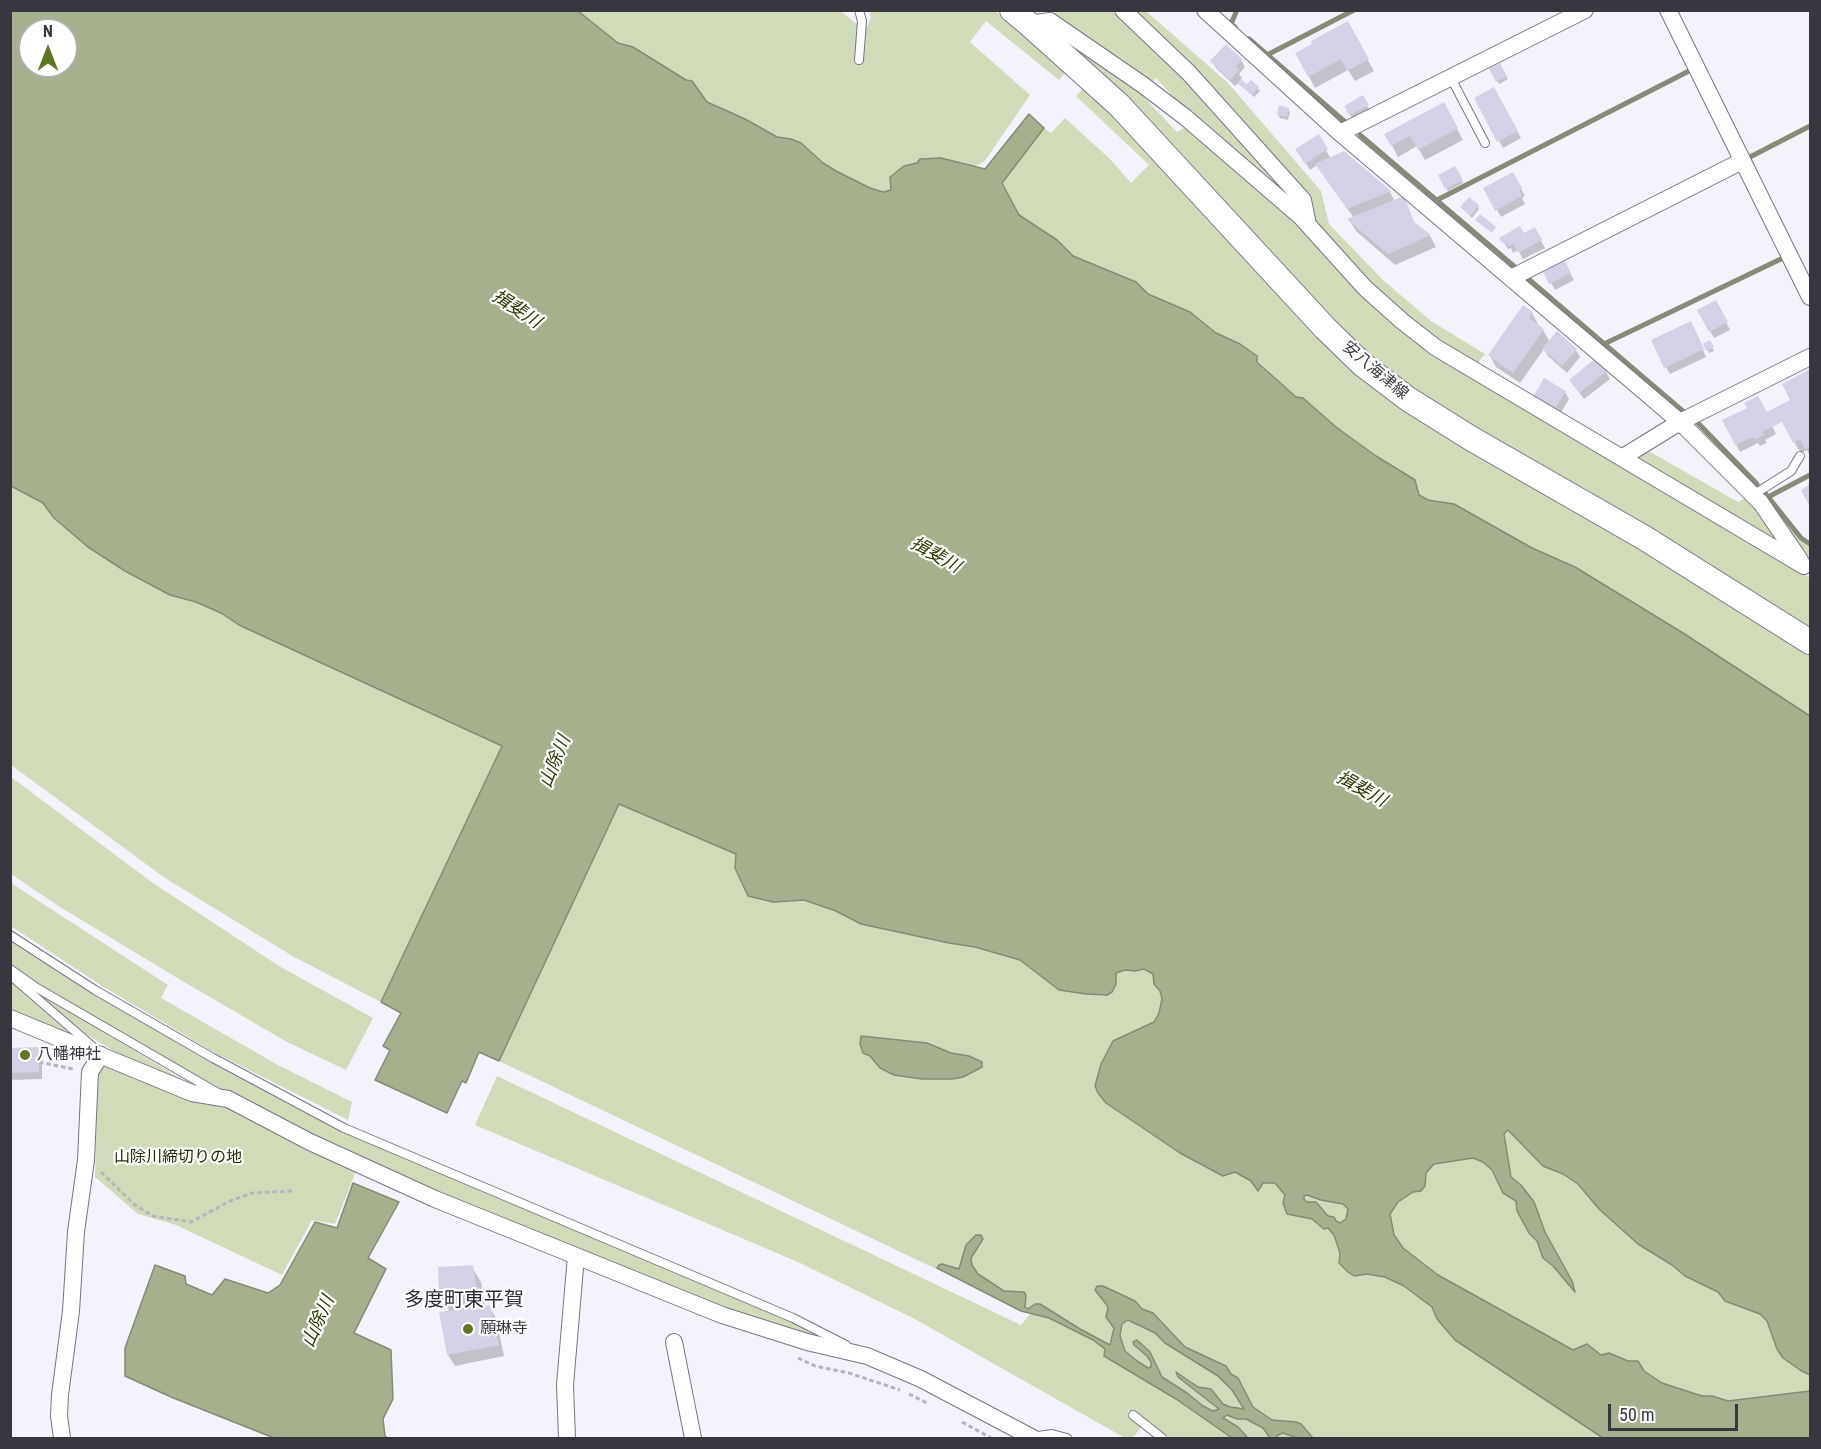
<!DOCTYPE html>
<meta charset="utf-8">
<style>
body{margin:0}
#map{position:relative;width:1821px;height:1449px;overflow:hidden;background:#f4f3fc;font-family:"Roboto Condensed",sans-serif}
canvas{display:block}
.frame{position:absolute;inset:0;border:12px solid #38363f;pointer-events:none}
.north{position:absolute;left:18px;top:18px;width:60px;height:60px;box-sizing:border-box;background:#fff;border:2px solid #afafb2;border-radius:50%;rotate:0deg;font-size:16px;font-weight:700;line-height:24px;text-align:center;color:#38363f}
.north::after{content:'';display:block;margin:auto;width:21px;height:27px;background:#617526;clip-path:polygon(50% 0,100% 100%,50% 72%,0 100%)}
.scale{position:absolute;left:1608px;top:1404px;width:130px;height:27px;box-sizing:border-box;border:3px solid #38363f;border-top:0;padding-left:8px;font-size:18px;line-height:21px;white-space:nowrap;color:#38363f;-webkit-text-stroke:4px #fff;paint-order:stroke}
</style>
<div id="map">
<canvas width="1821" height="1449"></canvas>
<div class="frame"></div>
<div class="north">N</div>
<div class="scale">50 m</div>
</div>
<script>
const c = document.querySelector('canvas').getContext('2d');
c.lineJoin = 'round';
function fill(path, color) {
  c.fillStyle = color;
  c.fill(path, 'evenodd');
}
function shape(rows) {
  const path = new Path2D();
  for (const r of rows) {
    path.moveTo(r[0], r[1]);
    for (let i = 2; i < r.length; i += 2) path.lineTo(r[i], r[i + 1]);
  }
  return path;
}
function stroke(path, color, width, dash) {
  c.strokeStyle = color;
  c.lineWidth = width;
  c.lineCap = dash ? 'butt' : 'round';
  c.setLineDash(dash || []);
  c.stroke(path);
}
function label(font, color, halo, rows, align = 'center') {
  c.font = font + ' "Roboto Condensed","Noto Sans JP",sans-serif';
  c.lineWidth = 4.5;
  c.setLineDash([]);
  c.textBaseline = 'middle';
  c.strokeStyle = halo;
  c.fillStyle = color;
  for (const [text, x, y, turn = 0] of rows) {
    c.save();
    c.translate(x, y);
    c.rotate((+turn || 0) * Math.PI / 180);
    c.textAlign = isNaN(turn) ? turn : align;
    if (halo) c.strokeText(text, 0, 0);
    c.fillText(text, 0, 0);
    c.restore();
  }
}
fill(shape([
 [578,11,841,11,855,23,867,27,871,18,869,11,995,11,1068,69,1059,80,986,21,970,42,1030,95,984,162,972,167,941,158,904,166,890,176,891,190,883,192,870,188,836,171,823,163,801,143,791,139,777,137,745,119,707,102,692,81,686,80,633,47,618,43],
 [1043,11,1112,11,1181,74,1299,207,1199,125,1156,78,1149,85,1051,13],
 [1128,11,1146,11,1228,83,1321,191,1329,224,1383,280,1431,321,1485,354,1476,365,1410,319,1372,286],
 [1074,46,1137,90,1177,132,1184,128,1293,216,1360,289,1810,578,1810,630,1414,390,1361,347,1228,208,1071,49],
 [1086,85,1292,308,1810,653,1810,716,1683,633,1575,567,1532,548,1441,501,1428,500,1419,495,1415,480,1376,456,1336,427,1303,398,1296,397,1240,344,1216,333,1168,304,1148,294,1136,282,1073,256,1057,240,1018,215,1002,183,1044,128,1051,133,1065,118,1111,160,1131,183,1149,165,1076,96],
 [1647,450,1738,502,1747,497,1789,548,1637,460,1638,455],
 [10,486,43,503,54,518,170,595,196,602,221,613,239,625,502,746,381,1002,294,957,165,878,11,765],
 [1771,505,1799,539,1810,547,1810,561],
 [11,777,153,883,279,966,373,1018,346,1070,287,1042,184,982,60,907,11,874],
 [618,804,736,854,740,881,748,896,773,902,804,900,836,911,861,924,949,943,975,947,1118,950,1491,1113,1722,1277,1810,1363,1810,1438,1167,1438,1128,1410,1128,1415,1142,1427,1132,1438,1125,1438,913,1318,798,1262,475,1125,497,1076,1021,1325,1030,1314,1021,1311,991,1295,499,1061],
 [891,1040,927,1043,951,1053,969,1056,971,1072,962,1077,922,1079,894,1075,880,1068,870,1056],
 [11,883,168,985,161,998,278,1065,352,1102,348,1120,217,1054,102,986,11,926],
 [10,941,91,993,210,1062,340,1131,821,1335,820,1340,732,1315,439,1194,331,1146,193,1074,44,987,11,964],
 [10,981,25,995,73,1036,11,1013],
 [33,991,39,993,203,1092,133,1063,76,1028],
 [103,1062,180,1085,356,1171,335,1224,312,1220,282,1275,176,1225,138,1214,95,1177,98,1067]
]), '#d0dbba');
const water = shape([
 [10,11,578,11,618,43,633,47,686,80,692,81,707,102,745,119,777,137,791,139,801,143,823,163,836,171,870,188,883,192,891,190,890,177,904,166,917,163,920,159,941,158,985,169,1029,114,1044,128,1002,183,1019,215,1057,240,1073,256,1136,282,1148,294,1190,312,1216,333,1240,344,1257,356,1257,362,1296,397,1303,398,1336,427,1376,456,1415,480,1419,495,1428,500,1454,504,1532,548,1575,567,1683,633,1810,716,1810,1375,1800,1370,1783,1358,1777,1349,1767,1321,1760,1314,1725,1301,1718,1292,1685,1276,1672,1265,1638,1244,1599,1209,1578,1184,1563,1174,1543,1166,1508,1130,1504,1134,1511,1177,1521,1185,1534,1202,1545,1232,1572,1281,1575,1292,1553,1266,1543,1258,1537,1241,1529,1233,1517,1211,1516,1201,1503,1193,1492,1170,1483,1162,1473,1158,1434,1164,1426,1173,1425,1186,1421,1191,1413,1192,1398,1202,1390,1214,1394,1235,1403,1248,1438,1275,1573,1350,1587,1344,1601,1355,1609,1353,1628,1361,1638,1361,1644,1371,1662,1383,1702,1396,1712,1396,1728,1401,1810,1391,1810,1438,1603,1438,1455,1340,1437,1319,1432,1307,1404,1286,1385,1277,1367,1274,1354,1276,1348,1272,1339,1263,1340,1253,1334,1235,1328,1228,1324,1229,1312,1219,1287,1214,1283,1203,1285,1195,1275,1183,1263,1183,1258,1191,1251,1181,1235,1172,1223,1176,1180,1153,1106,1103,1098,1093,1095,1086,1101,1064,1113,1041,1154,1022,1159,1013,1162,999,1160,991,1154,984,1153,974,1144,969,1135,971,1125,970,1116,973,1116,984,1112,992,1107,995,1086,994,1059,990,1020,960,975,947,949,943,861,924,836,911,804,900,773,902,748,896,735,868,736,854,619,804,499,1061,479,1052,466,1083,462,1081,447,1113,375,1080,390,1050,383,1046,401,1013,381,1002,502,746,239,625,221,613,196,602,170,595,125,571,88,547,54,518,43,503,11,486,10,11],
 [30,30,66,30,66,66,30,66,30,30],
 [1307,1195,1321,1200,1343,1204,1348,1209,1346,1219,1340,1223,1336,1221,1334,1217,1328,1216,1316,1202,1307,1202,1304,1199,1304,1196,1307,1195],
 [861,1036,927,1043,951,1053,969,1056,982,1062,982,1067,963,1077,952,1079,922,1079,894,1075,880,1068,870,1056,863,1053,860,1044,861,1036],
 [353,1183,399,1202,368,1258,386,1269,354,1333,391,1350,393,1399,383,1419,385,1436,388,1438,274,1438,171,1397,125,1376,125,1348,155,1265,185,1276,186,1284,212,1295,225,1279,268,1293,280,1285,315,1222,337,1228,353,1183],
 [976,1235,981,1235,983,1239,971,1258,972,1265,978,1274,1004,1291,1024,1292,1026,1295,1025,1307,1028,1309,1035,1304,1040,1304,1080,1329,1110,1345,1114,1328,1106,1317,1108,1308,1106,1304,1095,1290,1097,1286,1103,1286,1135,1301,1142,1309,1153,1313,1185,1347,1226,1366,1231,1374,1238,1378,1253,1407,1272,1420,1296,1422,1301,1424,1313,1438,1297,1438,1283,1433,1278,1435,1276,1438,1270,1438,1263,1428,1246,1419,1237,1419,1227,1415,1223,1418,1238,1427,1248,1438,1232,1438,1176,1399,1104,1356,1105,1349,1093,1340,1049,1318,1021,1311,937,1268,939,1265,942,1264,959,1269,966,1245,976,1235],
 [1128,1320,1155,1333,1165,1343,1218,1376,1232,1390,1244,1409,1230,1407,1223,1404,1211,1389,1198,1387,1176,1372,1178,1377,1219,1409,1213,1411,1203,1406,1187,1393,1162,1377,1150,1352,1137,1340,1133,1342,1134,1345,1147,1356,1151,1362,1151,1367,1148,1368,1137,1361,1125,1351,1120,1336,1122,1324,1128,1320]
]);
fill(water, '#a5b08e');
stroke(water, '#848b76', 1.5);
fill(shape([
 [1347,23,1374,71,1355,81,1348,70,1315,88,1297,54],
 [1226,46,1241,60,1245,67,1239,74,1242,78,1240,81,1247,86,1251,82,1260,91,1254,97,1238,83,1235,86,1216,68,1212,61],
 [1500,65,1508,79,1499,84,1491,70],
 [1494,89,1521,138,1503,148,1476,99],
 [1363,98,1369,109,1352,118,1346,106],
 [1443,104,1463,140,1425,160,1417,146,1398,157,1386,134],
 [1288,109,1290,112,1288,120,1280,118,1278,115],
 [1318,136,1331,159,1344,153,1390,192,1395,202,1404,198,1416,226,1430,236,1436,247,1395,265,1356,231,1349,220,1354,218,1317,165,1310,170,1297,149],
 [1455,168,1463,183,1448,191,1440,176],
 [1513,174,1525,196,1522,198,1525,204,1501,217,1485,189],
 [1478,206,1479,209,1472,218,1462,208],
 [1535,229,1545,248,1523,259,1518,250,1513,253,1511,248,1508,249,1501,238,1524,235],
 [1563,261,1574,280,1555,290,1544,271],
 [1720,309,1730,330,1714,338,1710,331],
 [1532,313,1538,324,1537,326,1543,330,1550,342,1576,350,1580,357,1567,373,1548,356,1544,349,1520,383,1496,367,1490,356],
 [1694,330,1706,357,1670,374,1666,367],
 [1710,342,1714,351,1709,353,1705,344],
 [1810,371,1810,406,1808,407,1810,411,1810,456,1807,450,1801,453,1794,442,1792,401,1784,384],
 [1606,372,1610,379,1584,399,1571,381],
 [1565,392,1569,399,1559,416,1539,404],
 [1762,405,1776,434,1765,440,1767,443,1760,446,1758,443,1740,452,1724,421],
 [10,1049,38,1049,42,1056,42,1079,10,1080],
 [472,1267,481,1282,485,1307,489,1306,496,1318,504,1356,455,1366,448,1355,450,1312,440,1295]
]), '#0003');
stroke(shape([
 [1235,27,1231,24,1237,10],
 [1249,39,1344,121],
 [1267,55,1354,10],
 [1360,135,1516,268],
 [1748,158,1810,126],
 [1437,200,1691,70],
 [1526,277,1685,413],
 [1604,344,1783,258],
 [1697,422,1757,484],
 [1765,493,1801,538,1810,544],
 [1768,497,1810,475]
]), '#848b76', 5);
fill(shape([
 [1348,21,1369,59,1347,71,1341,59,1308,77,1295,53,1312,44,1311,41],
 [1226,44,1242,59,1235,67,1239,70,1230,80,1210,61],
 [1500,63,1507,76,1496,82,1489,69],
 [1241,79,1247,84,1251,80,1259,87,1252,95,1237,83],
 [1494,87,1518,131,1497,142,1474,98],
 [1363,95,1369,105,1349,115,1344,106],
 [1444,102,1458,128,1418,150,1410,136,1391,146,1384,134],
 [1279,105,1289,108,1287,117,1277,115],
 [1319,134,1328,149,1305,164,1295,149],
 [1344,151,1391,191,1347,209,1315,164],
 [1455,166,1463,180,1445,189,1438,175],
 [1513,172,1522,188,1519,190,1522,196,1495,211,1483,188],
 [1404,196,1414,222,1431,235,1388,254,1347,219],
 [1469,197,1479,205,1470,216,1460,207],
 [1480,214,1496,227,1492,233,1475,220],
 [1520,226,1524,233,1535,227,1542,240,1518,253,1513,244,1508,246,1505,242,1502,243,1499,238],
 [1564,259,1571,273,1549,284,1542,270],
 [1716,300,1728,322,1709,332,1697,310],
 [1523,305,1533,312,1529,318,1544,329,1513,373,1488,355],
 [1691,321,1704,349,1664,368,1651,340],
 [1557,331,1577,349,1562,366,1542,349],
 [1710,340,1714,347,1706,351,1703,344],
 [1596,358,1607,371,1579,393,1569,380],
 [1810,369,1810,446,1805,449,1800,439,1793,443,1782,422,1762,432,1764,435,1754,440,1753,437,1735,445,1722,420,1747,408,1744,403,1758,396,1767,412,1790,400,1782,384],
 [1544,378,1566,391,1554,410,1533,397],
 [1810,484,1810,507,1801,490],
 [39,1047,39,1072,10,1073,10,1048],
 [473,1265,477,1291,439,1296,438,1267],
 [490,1305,499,1345,447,1355,439,1312]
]), '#d4d1e7');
const lane = shape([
 [859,10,862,21,859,60],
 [1451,78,1485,143],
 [1753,495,1791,471,1800,456],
 [10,935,95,990,213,1058,344,1128,793,1318,846,1345],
 [10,969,37,988,218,1093],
 [10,975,92,1046],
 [1133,1415,1162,1438],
 [1031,1437,1052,1434,1067,1438]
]);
const street = shape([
 [1123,10,1189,73,1303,200,1308,225],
 [1205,10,1340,133,1680,422,1761,503,1800,560],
 [1668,10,1810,297],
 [1029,24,1050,21,1143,85,1185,117,1301,217,1365,288,1402,321,1435,347,1804,566],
 [1340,133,1585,10],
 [1511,278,1742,161],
 [1623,457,1680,422,1810,357],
 [10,1018,192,1093,228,1099,310,1142,435,1199,722,1315,807,1342,867,1356,921,1379,1033,1438],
 [674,1342,693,1438],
 [62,1438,59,1416,60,1395,71,1311,76,1232,86,1160,90,1072,101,1055],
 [567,1438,565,1385,576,1256]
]);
const secondary = shape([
 [1012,10,1029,24,1119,105,1325,328,1362,364,1408,399,1472,439,1643,537,1810,642]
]);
stroke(lane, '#777488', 10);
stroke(street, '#777488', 18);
stroke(secondary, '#777488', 26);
stroke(shape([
 [39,1062,73,1069],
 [101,1172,135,1205,153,1216,191,1222,230,1201,252,1193,293,1191],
 [798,1358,815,1366,849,1373,900,1390],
 [909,1394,927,1403],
 [962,1422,991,1438]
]), '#b6b4bd', 3, [4.5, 3]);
stroke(lane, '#fff', 8);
stroke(street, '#fff', 16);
stroke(secondary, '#fff', 24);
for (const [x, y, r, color] of [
 [25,1055,6,"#617526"],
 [468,1329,6,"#617526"]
]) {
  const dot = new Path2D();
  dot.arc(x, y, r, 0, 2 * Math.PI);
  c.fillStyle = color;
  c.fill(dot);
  stroke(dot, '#fff', 2);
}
label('16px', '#38363f', '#fff', [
 ["安八海津線",1375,371,40]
]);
label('16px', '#38363f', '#fff', [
 ["八幡神社",37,1055],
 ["願琳寺",480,1329]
], 'left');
label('16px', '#242e05', '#fff', [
 ["山除川締切りの地",178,1158]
]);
label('italic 18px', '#2c3900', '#fff', [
 ["揖斐川",516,310,33],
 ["揖斐川",935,556,29],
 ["山除川",556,762,-68],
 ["揖斐川",1361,790,29],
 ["山除川",319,1322,-66]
]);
label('20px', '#2c293a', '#fff', [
 ["多度町東平賀",464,1301]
]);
</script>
